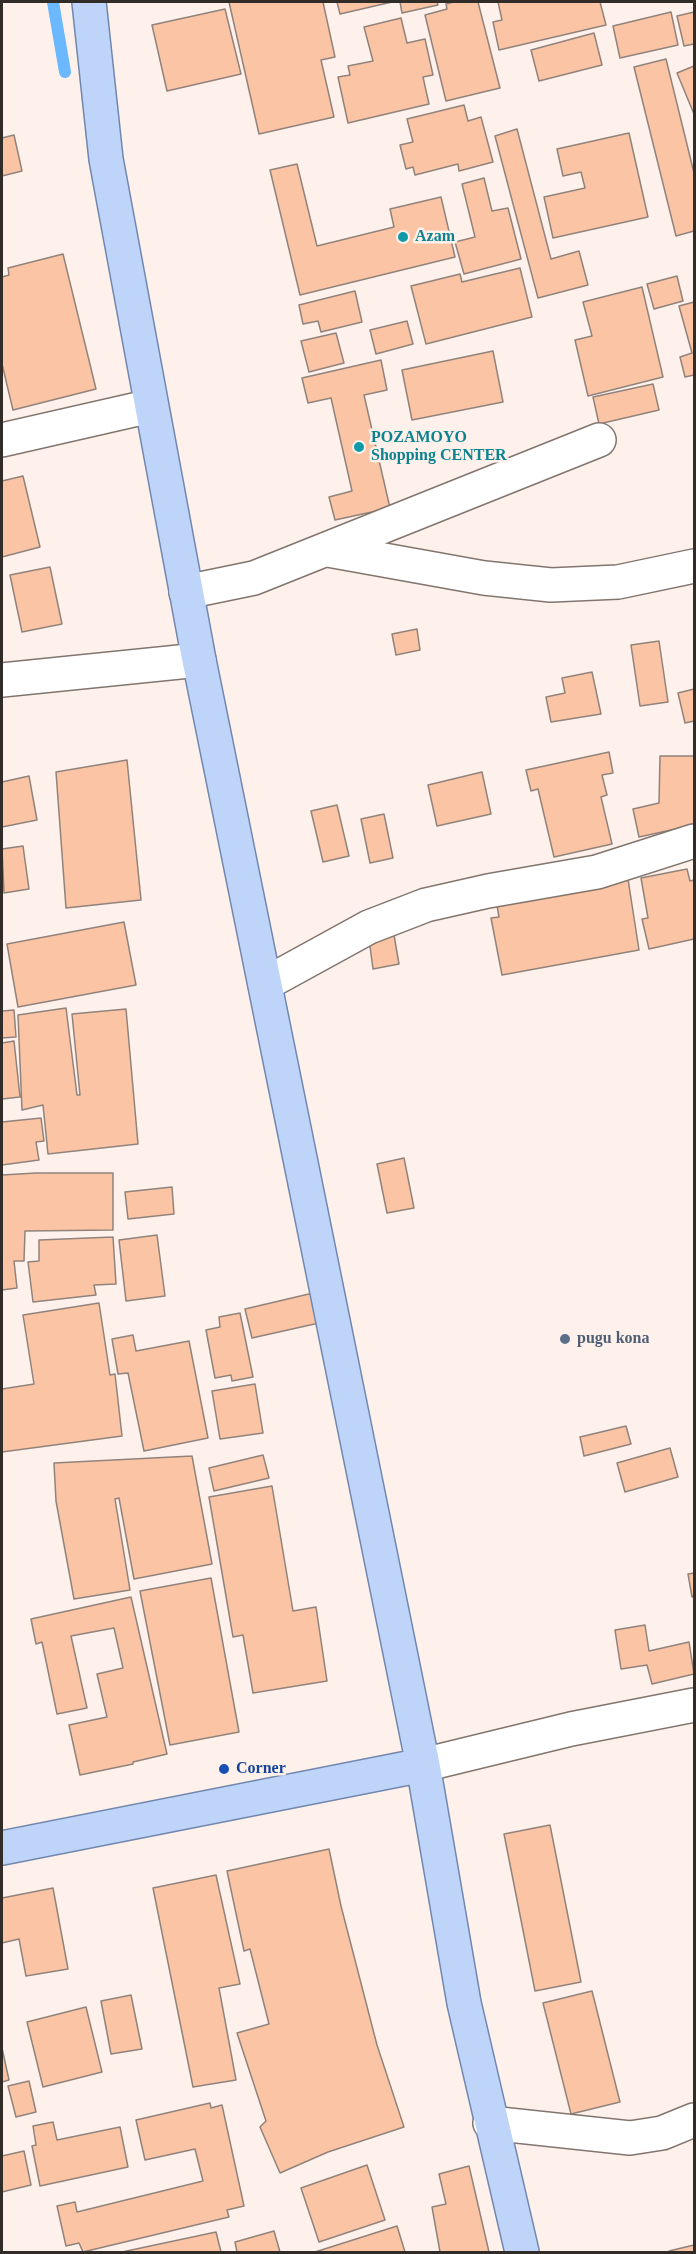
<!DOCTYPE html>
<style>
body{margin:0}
#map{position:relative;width:696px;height:2254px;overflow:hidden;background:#fef1eb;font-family:Georgia,serif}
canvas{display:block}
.frame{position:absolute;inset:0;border:3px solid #322c29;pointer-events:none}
</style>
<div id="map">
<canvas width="696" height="2254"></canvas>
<div class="frame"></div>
</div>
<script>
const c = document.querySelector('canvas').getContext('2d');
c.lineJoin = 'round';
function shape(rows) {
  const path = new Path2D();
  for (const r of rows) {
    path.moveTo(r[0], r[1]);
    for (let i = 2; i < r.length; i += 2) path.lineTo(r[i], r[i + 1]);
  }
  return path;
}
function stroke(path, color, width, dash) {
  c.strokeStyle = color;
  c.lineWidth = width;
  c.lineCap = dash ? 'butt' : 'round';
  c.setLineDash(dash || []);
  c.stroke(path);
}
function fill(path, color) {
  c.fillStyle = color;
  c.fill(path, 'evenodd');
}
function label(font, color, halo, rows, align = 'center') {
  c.font = font + ' Georgia,serif';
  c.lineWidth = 5;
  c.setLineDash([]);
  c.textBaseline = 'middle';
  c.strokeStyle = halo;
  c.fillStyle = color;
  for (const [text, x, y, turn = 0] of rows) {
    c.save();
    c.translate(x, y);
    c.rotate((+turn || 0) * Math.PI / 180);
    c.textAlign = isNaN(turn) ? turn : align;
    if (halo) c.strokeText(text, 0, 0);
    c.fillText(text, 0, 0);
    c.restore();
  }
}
stroke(shape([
 [53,2,65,72]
]), '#6bb8fe', 12);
const building = shape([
 [229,2,323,2,335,57,321,60,334,117,259,134,229,2],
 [337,2,392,2,340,14,337,2],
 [400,2,437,2,438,5,402,13,400,2],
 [454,2,478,2,500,88,446,101,425,15,447,9,446,4,454,2],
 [498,2,600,2,606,25,499,50,493,22,502,20,498,2],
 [225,9,241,74,167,91,152,25,225,9],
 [671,12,678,45,620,58,613,26,671,12],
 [694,12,694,44,684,46,677,16,694,12],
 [401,18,407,43,425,39,433,75,423,77,429,104,348,123,338,77,350,75,348,66,373,61,364,27,401,18],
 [594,33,602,65,539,81,531,50,594,33],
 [666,59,694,173,694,231,676,236,634,67,666,59],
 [694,66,694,114,677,73,694,66],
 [464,105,468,121,481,117,493,162,459,171,458,164,415,175,413,167,406,169,400,145,413,142,407,119,464,105],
 [517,129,551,259,579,251,588,285,538,298,495,136,517,129],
 [629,133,648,217,553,238,544,197,585,188,581,172,563,176,557,149,629,133],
 [14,135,22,171,2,176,2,138,14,135],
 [297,164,317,246,394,227,390,209,441,197,455,257,300,295,270,170,297,164],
 [484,178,492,211,508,208,521,259,464,274,455,242,475,237,462,184,484,178],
 [63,254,96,389,13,410,2,364,2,277,9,275,8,268,63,254],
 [520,268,532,317,426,344,411,286,460,274,462,282,520,268],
 [677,276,683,301,654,309,647,284,677,276],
 [642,287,663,377,588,396,575,340,592,336,583,302,642,287],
 [355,291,362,322,321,332,318,321,303,324,299,305,355,291],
 [694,302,694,375,685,377,680,357,692,353,679,306,694,302],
 [407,321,413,344,376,354,370,330,407,321],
 [336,333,344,363,309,372,301,341,336,333],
 [493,351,503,402,412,420,402,370,493,351],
 [381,360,387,390,364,395,390,508,335,520,329,497,352,491,331,398,308,403,302,378,381,360],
 [653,384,659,410,599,424,593,397,653,384],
 [23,476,40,547,2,557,2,481,23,476],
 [50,567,62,624,22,632,10,575,50,567],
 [417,629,420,650,396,655,392,634,417,629],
 [659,641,668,702,640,706,631,645,659,641],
 [592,672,601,714,551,722,546,697,565,693,562,678,592,672],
 [694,689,694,721,685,723,678,693,694,689],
 [609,752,613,773,602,775,607,795,601,797,612,844,554,857,538,789,531,791,526,770,609,752],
 [660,756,694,756,694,825,639,837,633,809,659,803,660,756],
 [127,760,141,900,66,908,56,772,127,760],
 [482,772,491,814,437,826,428,785,482,772],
 [29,776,37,820,2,827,2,782,29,776],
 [337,805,349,856,323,862,311,811,337,805],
 [384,814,393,858,370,863,361,819,384,814],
 [23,846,29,889,4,893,2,849,23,846],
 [687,869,690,881,694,880,694,939,649,949,642,919,648,918,641,878,687,869],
 [628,879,639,950,502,975,491,918,499,917,496,900,628,879],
 [124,922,136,985,18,1007,7,944,124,922],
 [394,935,399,964,373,969,369,939,394,935],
 [66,1008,77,1095,80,1095,72,1014,126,1009,138,1144,48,1154,43,1105,22,1110,18,1015,66,1008],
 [14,1010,16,1037,2,1038,2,1011,14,1010],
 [14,1041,20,1097,2,1099,2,1043,14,1041],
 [41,1118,44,1141,36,1142,39,1160,2,1165,2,1122,41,1118],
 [404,1158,414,1208,387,1213,377,1164,404,1158],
 [36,1173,113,1173,113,1230,25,1231,24,1261,14,1261,17,1288,2,1290,2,1175,36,1173],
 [172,1187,174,1214,128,1219,125,1192,172,1187],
 [157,1235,165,1296,126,1301,119,1240,157,1235],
 [113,1237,116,1284,94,1285,96,1295,33,1302,28,1262,39,1261,39,1240,113,1237],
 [313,1293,319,1323,252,1338,245,1309,313,1293],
 [99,1303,110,1375,115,1374,122,1436,2,1452,2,1389,34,1384,23,1315,99,1303],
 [240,1313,253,1377,232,1381,231,1375,215,1378,206,1330,220,1327,219,1317,240,1313],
 [133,1335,136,1351,189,1341,208,1438,144,1451,128,1373,118,1374,112,1339,133,1335],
 [255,1384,263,1433,220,1439,212,1391,255,1384],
 [626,1426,631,1444,584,1456,580,1437,626,1426],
 [670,1448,678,1477,625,1492,617,1463,670,1448],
 [263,1455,269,1478,214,1491,209,1468,263,1455],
 [192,1456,212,1564,134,1579,119,1498,115,1499,130,1590,74,1599,56,1501,54,1463,192,1456],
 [272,1486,293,1611,316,1607,327,1681,253,1693,243,1635,233,1637,209,1497,272,1486],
 [694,1573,694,1596,692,1597,688,1574,694,1573],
 [211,1578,239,1732,170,1745,140,1591,211,1578],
 [131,1597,167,1754,133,1762,133,1764,80,1775,69,1725,107,1717,97,1674,123,1668,114,1628,71,1636,87,1708,57,1714,42,1642,36,1644,31,1619,131,1597],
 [645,1625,649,1651,689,1642,694,1674,652,1684,647,1665,621,1669,615,1630,645,1625],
 [550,1825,581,1982,535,1991,504,1834,550,1825],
 [329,1849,341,1906,377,2045,404,2127,328,2152,280,2173,260,2127,266,2121,237,2033,269,2024,250,1949,244,1951,227,1871,329,1849],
 [216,1875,240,1984,219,1988,236,2080,193,2087,153,1888,216,1875],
 [53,1888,68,1969,26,1976,19,1939,2,1943,2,1898,53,1888],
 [592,1991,620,2102,571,2114,543,2003,592,1991],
 [131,1995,142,2049,111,2054,101,2001,131,1995],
 [86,2007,102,2072,43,2087,27,2022,86,2007],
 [2,2048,9,2080,2,2082,2,2048],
 [29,2081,36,2112,16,2117,8,2086,29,2081],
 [210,2103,211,2108,222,2105,244,2206,227,2210,229,2217,83,2252,79,2243,66,2246,57,2206,75,2202,77,2212,203,2181,195,2149,145,2160,136,2120,210,2103],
 [53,2122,57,2140,120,2127,128,2167,40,2186,32,2146,36,2145,33,2126,53,2122],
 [24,2151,31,2185,2,2192,2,2156,24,2151],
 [367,2165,385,2220,319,2242,301,2188,367,2165],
 [469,2166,489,2252,440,2252,432,2207,446,2204,439,2174,469,2166],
 [397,2226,405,2252,315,2252,397,2226],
 [274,2231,280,2252,237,2252,235,2242,274,2231],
 [216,2232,221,2252,122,2252,216,2232],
 [694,2245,694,2252,669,2252,669,2251,694,2245]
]);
fill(building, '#fbc4a4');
stroke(building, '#91837c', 1.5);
const minor = shape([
 [2,440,151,406],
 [328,550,484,578,551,585,618,582,694,566],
 [186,592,254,578,599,440],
 [2,680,199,660],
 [265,984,369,927,426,905,488,891,597,872,694,841],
 [423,1765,571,1729,694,1705],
 [490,2123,630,2138,662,2133,694,2120]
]);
const major = shape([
 [89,2,106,159,199,660,423,1765,464,2003,522,2252],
 [2,1848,423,1765]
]);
stroke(minor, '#82756e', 36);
stroke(major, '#7287ae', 36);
stroke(minor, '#fff', 33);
stroke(major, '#bfd4f9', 33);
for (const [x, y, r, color] of [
 [403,237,6,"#0f9aa8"],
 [359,447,6,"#0f9aa8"],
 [565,1339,6,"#5c6f8a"],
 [224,1769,6,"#1a4fb4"]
]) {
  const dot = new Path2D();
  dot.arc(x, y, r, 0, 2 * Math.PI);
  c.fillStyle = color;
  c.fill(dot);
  stroke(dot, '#fef1eb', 2);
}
label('bold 16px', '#0d838f', '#fef1eb', [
 ["Azam",415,237],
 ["POZAMOYO",371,438],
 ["Shopping CENTER",371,456]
], 'left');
label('bold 16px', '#4e5e75', '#fef1eb', [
 ["pugu kona",577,1339]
], 'left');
label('bold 16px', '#164399', '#fef1eb', [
 ["Corner",236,1769]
], 'left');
</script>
